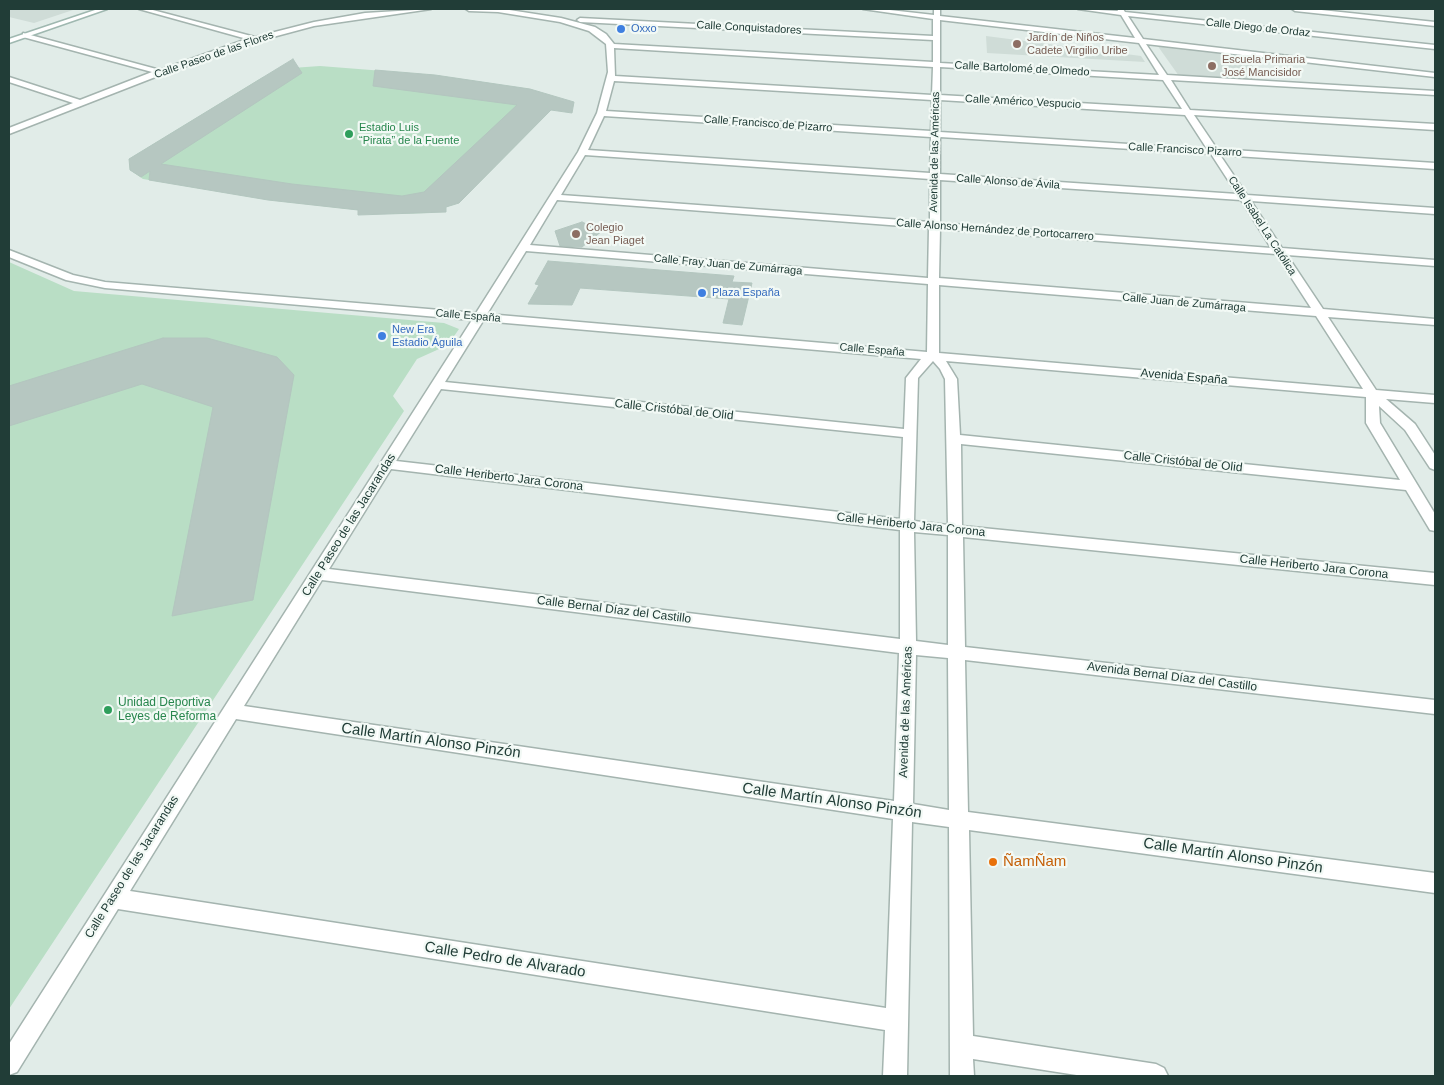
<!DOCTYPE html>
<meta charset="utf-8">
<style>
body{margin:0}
#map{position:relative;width:1444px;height:1085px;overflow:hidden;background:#e1ece8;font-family:Arial,sans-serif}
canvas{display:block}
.frame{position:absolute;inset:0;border:10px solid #213d37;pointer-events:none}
</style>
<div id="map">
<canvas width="1444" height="1085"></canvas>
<div class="frame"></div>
</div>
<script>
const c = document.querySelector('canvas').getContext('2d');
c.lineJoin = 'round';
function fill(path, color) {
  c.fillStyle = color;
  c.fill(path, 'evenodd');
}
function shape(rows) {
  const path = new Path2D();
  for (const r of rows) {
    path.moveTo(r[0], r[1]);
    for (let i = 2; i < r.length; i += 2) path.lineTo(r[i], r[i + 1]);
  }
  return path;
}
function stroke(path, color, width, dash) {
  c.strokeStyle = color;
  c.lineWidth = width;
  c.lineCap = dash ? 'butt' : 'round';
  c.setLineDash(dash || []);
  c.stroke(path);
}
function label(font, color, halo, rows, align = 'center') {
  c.font = font + ' Arial,sans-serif';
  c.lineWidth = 4.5;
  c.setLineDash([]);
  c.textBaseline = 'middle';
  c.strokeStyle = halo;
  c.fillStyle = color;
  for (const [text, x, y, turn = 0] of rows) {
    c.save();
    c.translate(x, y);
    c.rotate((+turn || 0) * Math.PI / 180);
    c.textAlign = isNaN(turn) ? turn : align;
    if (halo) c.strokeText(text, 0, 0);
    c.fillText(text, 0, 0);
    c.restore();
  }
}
fill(shape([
 [9,9,76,9,34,23,9,17],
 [986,36,1141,56,1145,62,987,53],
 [1157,45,1252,56,1253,81,1179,76]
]), '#cfdcd7');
fill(shape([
 [320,66,435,75,530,89,553,96,552,109,459,203,427,213,393,214,268,200,143,179,130,170,129,159,263,77,292,68],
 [9,262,74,291,444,323,459,329,448,345,417,359,393,396,404,411,9,1009]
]), '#b9dec5');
const building = shape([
 [293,59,302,73,161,164,292,184,402,196,424,192,517,105,373,86,375,70,435,75,530,89,574,102,572,113,551,110,459,203,446,207,446,212,358,215,358,210,268,200,149,180,150,171,141,177,130,170,129,159,293,59],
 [582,222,602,231,582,247,560,246,555,231,582,222],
 [548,261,734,276,732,282,752,283,742,325,723,323,729,299,580,288,572,305,528,304,539,285,535,284,548,261],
 [163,338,207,338,277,357,294,375,253,600,172,616,213,407,142,384,9,426,9,386,163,338]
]);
fill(building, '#b6c7c1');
stroke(building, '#b3c6bf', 1);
const street = shape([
 [139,9,149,9,255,37,314,22,365,13,431,9,314,26,258,41,163,74,9,134,9,128,73,103,9,82,9,77,80,100,152,72,23,37,23,33,160,70,247,39,139,9],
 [466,9,503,9,561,18,595,27,606,34,614,44,933,62,933,40,580,22,577,20,580,18,933,36,933,19,863,9,881,9,934,15,934,9,940,9,940,16,1135,38,1121,15,1078,9,1118,11,1117,9,1123,9,1125,12,1435,45,1435,49,1128,16,1143,39,1435,73,1435,77,1146,44,1167,75,1435,91,1435,95,1171,80,1190,110,1435,124,1435,130,1194,115,1217,149,1435,163,1435,169,1220,155,1247,195,1435,208,1435,214,1251,201,1282,248,1435,260,1435,266,1287,255,1323,309,1435,319,1435,325,1328,317,1376,390,1435,395,1435,403,1386,399,1415,424,1435,455,1435,470,1430,468,1405,430,1379,406,1380,423,1435,514,1435,531,1430,530,1406,490,961,444,962,526,1435,573,1435,585,963,537,965,647,1435,700,1435,714,965,660,968,812,1435,873,1435,893,969,830,973,1036,1156,1064,1164,1068,1168,1076,1083,1076,973,1059,974,1076,950,1076,949,827,912,822,907,1076,883,1076,885,1030,118,909,17,1072,9,1075,9,1044,472,320,105,288,66,280,9,257,9,250,73,275,105,282,476,313,578,152,597,113,608,72,606,44,589,31,560,22,498,12,469,11,466,9],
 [940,20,1139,43,1159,75,940,63,940,20],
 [614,48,933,67,932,95,615,76,614,48],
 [940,67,1163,80,1182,109,940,95,940,67],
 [614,81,932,100,931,131,606,111,614,81],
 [940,100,1185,115,1207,149,940,132,940,100],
 [604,116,931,137,930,173,588,150,604,116],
 [940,137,1211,154,1237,194,940,174,940,137],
 [585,155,930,179,930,222,561,195,585,155],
 [940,180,1241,200,1271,248,940,223,940,180],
 [557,200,929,228,928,278,530,245,557,200],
 [940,229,1276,254,1311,308,939,278,940,229],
 [526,251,928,284,927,352,487,314,526,251],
 [939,285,1316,316,1363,389,939,353,939,285],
 [483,321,921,359,906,378,904,429,445,382,483,321],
 [933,361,940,369,945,379,948,525,914,521,918,378,933,361],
 [946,361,1366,397,1366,423,1400,480,960,435,957,379,946,361],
 [441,389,903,437,900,519,396,461,441,389],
 [391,469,900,530,900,639,329,569,391,469],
 [914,532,948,535,948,645,916,641,914,532],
 [322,580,899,653,894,801,244,706,322,580],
 [916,655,948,658,949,810,913,804,916,655],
 [236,719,893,819,886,1008,130,891,236,719],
 [1292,9,1312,9,1435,22,1435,26,1295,11,1292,9]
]);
const secondary = shape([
 [98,9,107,9,9,43,9,39,98,9]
]);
stroke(street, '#a4b4af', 3);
stroke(secondary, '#9fb8b0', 3);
fill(street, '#fff');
fill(secondary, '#fff');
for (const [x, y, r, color] of [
 [621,29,5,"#3f7fe0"],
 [1017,44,5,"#8d6e63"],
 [1212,66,5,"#8d6e63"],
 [349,134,5,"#2e9e5b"],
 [576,234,5,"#8d6e63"],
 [702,293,5,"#3f7fe0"],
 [382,336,5,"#3f7fe0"],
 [108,710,5,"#2e9e5b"],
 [993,862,5,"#e8710a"]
]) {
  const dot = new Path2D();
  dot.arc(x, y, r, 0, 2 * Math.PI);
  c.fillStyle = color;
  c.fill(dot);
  stroke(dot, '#f2f9f5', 2);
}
label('11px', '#213d37', '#f2f9f5', [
 ["Calle Conquistadores",749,28,3],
 ["Calle Diego de Ordaz",1258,28,6],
 ["Calle Paseo de las Flores",214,55,-19],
 ["Calle Bartolomé de Olmedo",1022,69,3],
 ["Calle Américo Vespucio",1023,102,3],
 ["Calle Francisco de Pizarro",768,124,4],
 ["Calle Francisco Pizarro",1185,150,3],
 ["Avenida de las Américas",935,152,-89],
 ["Calle Alonso de Ávila",1008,182,4],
 ["Calle Isabel La Católica",1262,226,57],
 ["Calle Alonso Hernández de Portocarrero",995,230,4],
 ["Calle Fray Juan de Zumárraga",728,265,5],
 ["Calle Juan de Zumárraga",1184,303,5],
 ["Calle España",468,316,5],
 ["Calle España",872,350,5]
]);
label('11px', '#366cbe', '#f2f9f5', [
 ["Oxxo",631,29],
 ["Plaza España",712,293],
 ["New Era",392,330],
 ["Estadio Águila",392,343]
], 'left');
label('11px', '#785e54', '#f2f9f5', [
 ["Jardín de Niños",1027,38],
 ["Cadete Virgilio Uribe",1027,51],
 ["Escuela Primaria",1222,60],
 ["José Mancisidor",1222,73],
 ["Colegio",586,228],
 ["Jean Piaget",586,241]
], 'left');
label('11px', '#27864d', '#f2f9f5', [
 ["Estadio Luis",359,128],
 ["“Pirata” de la Fuente",359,141]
], 'left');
label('12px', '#213d37', '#f2f9f5', [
 ["Avenida España",1184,377,5],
 ["Calle Cristóbal de Olid",674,410,6],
 ["Calle Cristóbal de Olid",1183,462,6],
 ["Calle Heriberto Jara Corona",509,478,7],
 ["Calle Paseo de las Jacarandas",349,525,-58],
 ["Calle Heriberto Jara Corona",911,525,6],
 ["Calle Heriberto Jara Corona",1314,567,6],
 ["Calle Bernal Díaz del Castillo",614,610,7],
 ["Avenida Bernal Díaz del Castillo",1172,677,7],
 ["Avenida de las Américas",906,712,-88],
 ["Calle Paseo de las Jacarandas",132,867,-58]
]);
label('12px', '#27864d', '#f2f9f5', [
 ["Unidad Deportiva",118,703],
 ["Leyes de Reforma",118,717]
], 'left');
label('15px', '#213d37', '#f2f9f5', [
 ["Calle Martín Alonso Pinzón",431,741,8],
 ["Calle Martín Alonso Pinzón",832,801,8],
 ["Calle Martín Alonso Pinzón",1233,856,8],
 ["Calle Pedro de Alvarado",505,960,9]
]);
label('15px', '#c56008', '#f2f9f5', [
 ["ÑamÑam",1003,862]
], 'left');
</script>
